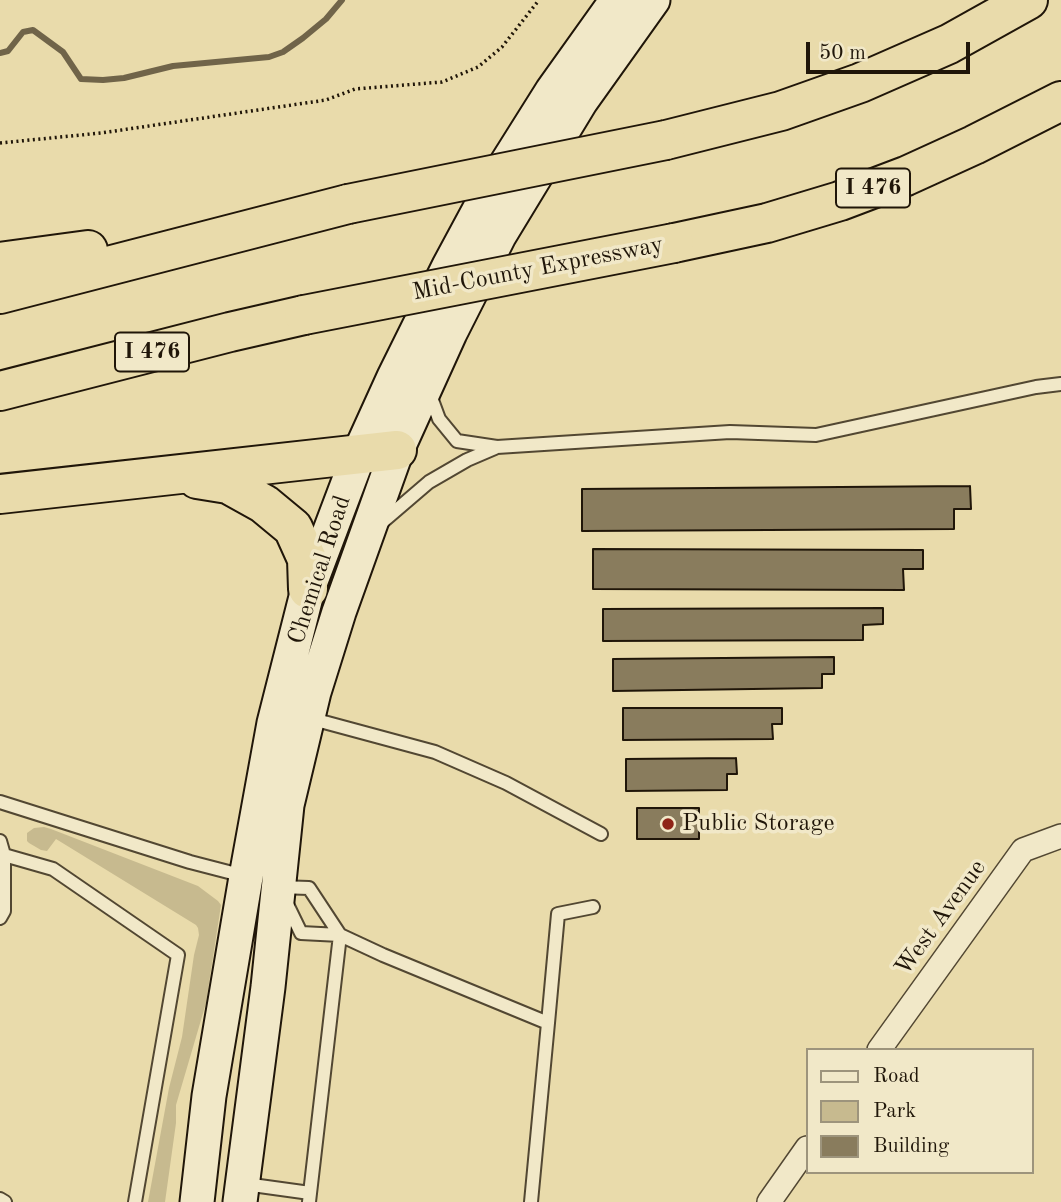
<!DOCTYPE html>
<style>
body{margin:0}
#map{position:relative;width:1061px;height:1202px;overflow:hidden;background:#e9dbab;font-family:"Old Standard TT",serif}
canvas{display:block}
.legend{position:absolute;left:806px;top:1048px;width:228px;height:126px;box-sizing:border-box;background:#f1e8c8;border:2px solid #9d947c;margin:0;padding:9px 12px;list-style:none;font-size:21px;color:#201609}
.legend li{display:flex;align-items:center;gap:14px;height:35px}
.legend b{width:35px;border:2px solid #9d947c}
.scale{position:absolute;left:806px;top:42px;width:164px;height:32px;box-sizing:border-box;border:4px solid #201609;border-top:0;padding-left:9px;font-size:21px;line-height:24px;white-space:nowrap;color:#201609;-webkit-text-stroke:5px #f1e8c8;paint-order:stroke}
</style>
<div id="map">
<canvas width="1061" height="1202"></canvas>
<ul class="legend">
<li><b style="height:9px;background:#f1e8c8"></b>Road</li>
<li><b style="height:19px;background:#c7ba8f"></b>Park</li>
<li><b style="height:19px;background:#897c5d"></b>Building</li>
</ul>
<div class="scale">50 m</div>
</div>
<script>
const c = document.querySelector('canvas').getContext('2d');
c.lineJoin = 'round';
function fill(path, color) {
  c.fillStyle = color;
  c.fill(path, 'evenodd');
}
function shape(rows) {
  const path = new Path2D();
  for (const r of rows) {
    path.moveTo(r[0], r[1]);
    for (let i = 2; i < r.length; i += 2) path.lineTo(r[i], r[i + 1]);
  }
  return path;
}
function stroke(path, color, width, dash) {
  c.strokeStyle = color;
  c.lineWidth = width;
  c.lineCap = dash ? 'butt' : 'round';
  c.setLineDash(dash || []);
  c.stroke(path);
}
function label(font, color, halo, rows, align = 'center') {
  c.font = font + ' "Old Standard TT",serif';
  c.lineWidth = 7;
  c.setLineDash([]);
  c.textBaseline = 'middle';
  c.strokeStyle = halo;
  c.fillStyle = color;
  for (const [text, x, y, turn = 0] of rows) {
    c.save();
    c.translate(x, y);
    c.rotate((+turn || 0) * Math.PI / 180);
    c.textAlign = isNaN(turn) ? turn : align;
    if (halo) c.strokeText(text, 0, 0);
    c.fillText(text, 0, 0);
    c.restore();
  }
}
fill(shape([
 [44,827,51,829,198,886,218,901,221,905,206,1003,176,1105,176,1123,165,1202,148,1202,169,1088,182,1037,194,955,199,935,198,928,196,925,56,839,47,851,41,850,29,843,27,841,27,833,34,828]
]), '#c7ba8f');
stroke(shape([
 [0,53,8,51,23,32,33,30,63,52,81,79,103,80,124,78,173,66,269,57,283,52,303,38,326,19,342,0]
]), '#706449', 6);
const building = shape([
 [970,486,971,509,954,509,954,529,582,531,582,489,970,486],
 [593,549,923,550,923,569,903,569,904,590,593,589,593,549],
 [883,608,883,624,863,625,863,640,603,641,603,609,883,608],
 [834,657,834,674,822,674,822,688,613,691,613,659,834,657],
 [623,708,782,708,782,724,772,724,773,739,623,740,623,708],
 [736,758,737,774,727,774,727,790,626,791,626,759,736,758],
 [637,808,699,808,699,839,637,839,637,808]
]);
fill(building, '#897c5d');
stroke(building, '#201609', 2);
const lane = shape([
 [429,392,439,419,457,441,497,447,730,432,816,435,1036,387,1061,384],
 [380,524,429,482,467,460,495,448],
 [309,718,435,752,506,783,601,834],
 [0,802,190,862,244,876],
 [0,841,4,855,4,911,0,918],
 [4,855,53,869,178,955,135,1202],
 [278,887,309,888,340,935,383,955,548,1023,531,1202],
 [285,900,301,933,340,935,309,1202],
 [548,1023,558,914,593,907],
 [245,1184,310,1193],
 [0,1199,5,1202]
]);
const street = shape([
 [879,1050,1023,850,1061,836],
 [769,1202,807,1148]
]);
const secondary = shape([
 [197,1202,209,1096,246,877,274,723,308,589,359,454,394,377,449,266,491,188,552,91,617,0],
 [240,1202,268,987,287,805,314,692,339,612,397,450,450,333,499,236,581,101,653,0]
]);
const highway = shape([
 [666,140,781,111,860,83,949,44,1028,0],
 [674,243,767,223,840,201,906,176,974,145,1061,101],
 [0,262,88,250],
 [0,294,348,204],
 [0,391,230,332,304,315],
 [197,479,228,484,264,504,293,528,307,559,308,589],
 [0,494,397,450]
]);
stroke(lane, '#524732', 16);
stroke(street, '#524732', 26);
stroke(secondary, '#201609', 37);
stroke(highway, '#201609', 42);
stroke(shape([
 [0,143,101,133,326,100,355,89,442,82,478,67,502,47,539,0]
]), '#201609', 3.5, [2, 3.5]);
stroke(lane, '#f1e8c8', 12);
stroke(street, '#f1e8c8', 23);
stroke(secondary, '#f1e8c8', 33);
stroke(highway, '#e9dbab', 38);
const highwayBridge = shape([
 [348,204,666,140],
 [304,315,674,243]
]);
stroke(highwayBridge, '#201609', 42, []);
stroke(highwayBridge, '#e9dbab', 38);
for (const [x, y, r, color] of [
 [668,824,7,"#8f2418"]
]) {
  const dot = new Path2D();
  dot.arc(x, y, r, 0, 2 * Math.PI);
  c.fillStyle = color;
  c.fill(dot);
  stroke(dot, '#f1e8c8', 2.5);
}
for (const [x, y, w] of [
 [873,188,74],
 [152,352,74]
]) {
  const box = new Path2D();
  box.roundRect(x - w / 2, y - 19.5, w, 39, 5);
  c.fillStyle = '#f1e8c8';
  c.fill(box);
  stroke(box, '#201609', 2);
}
label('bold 23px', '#201609', null, [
 ["I 476",873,188],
 ["I 476",152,352]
]);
label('24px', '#201609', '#f1e8c8', [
 ["Mid-County Expressway",538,269,-11],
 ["Chemical Road",320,570,-72],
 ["West Avenue",941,918,-54]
]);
label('24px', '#201609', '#f1e8c8', [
 ["Public Storage",682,824]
], 'left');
</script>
